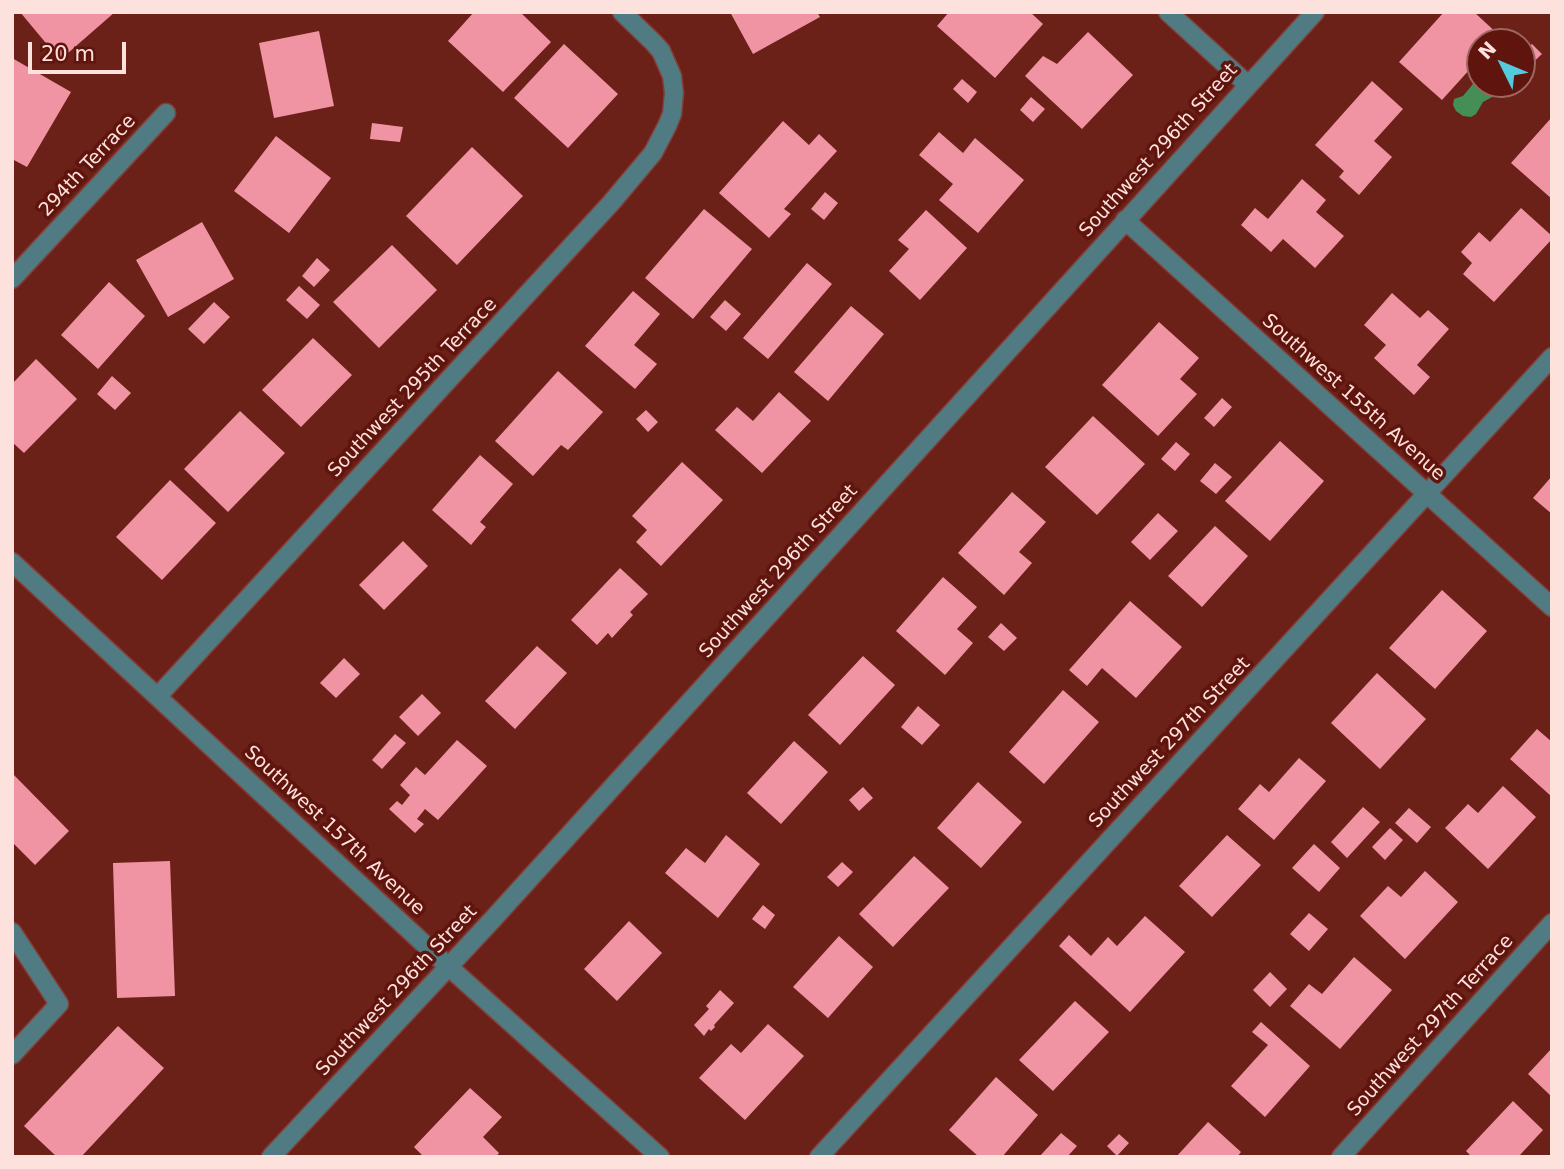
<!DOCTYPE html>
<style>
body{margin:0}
#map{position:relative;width:1564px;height:1169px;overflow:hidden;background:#6b2018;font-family:"DejaVu Sans",sans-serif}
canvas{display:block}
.frame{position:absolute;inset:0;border:14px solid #fde1dc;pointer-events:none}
.north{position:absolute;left:1466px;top:28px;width:70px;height:70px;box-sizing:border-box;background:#5f140d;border:2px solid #9e6660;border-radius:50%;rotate:313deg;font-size:19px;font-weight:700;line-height:28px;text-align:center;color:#fde1dc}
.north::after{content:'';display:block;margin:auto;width:24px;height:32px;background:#54cadd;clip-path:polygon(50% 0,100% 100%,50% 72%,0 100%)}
.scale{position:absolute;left:28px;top:42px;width:98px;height:32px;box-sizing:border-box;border:4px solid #fde1dc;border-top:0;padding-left:9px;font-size:21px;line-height:24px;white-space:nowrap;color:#fde1dc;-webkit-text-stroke:5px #5f140d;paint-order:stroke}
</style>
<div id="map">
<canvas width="1564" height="1169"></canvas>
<div class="frame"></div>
<div class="north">N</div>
<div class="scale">20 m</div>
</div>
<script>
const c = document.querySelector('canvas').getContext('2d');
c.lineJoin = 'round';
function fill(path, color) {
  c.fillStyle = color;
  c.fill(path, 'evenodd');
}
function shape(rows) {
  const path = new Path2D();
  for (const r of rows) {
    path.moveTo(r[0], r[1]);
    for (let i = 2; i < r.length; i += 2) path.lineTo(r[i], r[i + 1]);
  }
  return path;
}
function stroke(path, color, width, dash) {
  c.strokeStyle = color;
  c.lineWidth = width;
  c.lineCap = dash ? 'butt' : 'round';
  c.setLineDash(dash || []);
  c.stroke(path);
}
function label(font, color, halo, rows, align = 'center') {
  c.font = font + ' "DejaVu Sans",sans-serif';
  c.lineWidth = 7;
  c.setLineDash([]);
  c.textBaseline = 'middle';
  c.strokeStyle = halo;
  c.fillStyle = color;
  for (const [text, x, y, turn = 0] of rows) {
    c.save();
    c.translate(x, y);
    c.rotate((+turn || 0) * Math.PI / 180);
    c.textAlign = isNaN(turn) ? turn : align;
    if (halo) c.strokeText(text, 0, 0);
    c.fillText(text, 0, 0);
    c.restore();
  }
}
fill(shape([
 [1477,79,1480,79,1480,84,1492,84,1495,89,1494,96,1483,102,1476,114,1471,117,1463,116,1456,111,1453,105,1454,99,1463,96]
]), '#458f57');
fill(shape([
 [20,12,115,12,60,60],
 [474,12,520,12,551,42,503,92,448,41],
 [730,12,817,12,820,17,753,54],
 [949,12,1030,12,1043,24,995,78,937,26],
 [1444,12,1474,12,1500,36,1494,42,1480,42,1480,58,1442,100,1399,62],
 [319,31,334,106,274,118,259,43],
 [1088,32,1133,75,1082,129,1025,76,1043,56,1057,64],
 [564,44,618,94,568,148,514,98],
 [1532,44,1542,54,1527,68,1522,62,1522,53],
 [12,58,71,92,27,167,12,159],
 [962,79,977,92,968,103,953,89],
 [1372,81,1403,109,1374,141,1392,157,1359,195,1339,177,1344,171,1315,145],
 [1031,97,1045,109,1033,122,1020,110],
 [1552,117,1552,199,1511,163],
 [783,121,809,145,819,134,837,151,784,209,791,214,769,238,719,193],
 [372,123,403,127,400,142,370,139],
 [939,132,963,153,975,138,1024,180,978,233,939,200,953,184,919,155],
 [276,136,331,178,289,233,234,191],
 [472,147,523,196,457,265,406,216],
 [1302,179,1326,200,1316,212,1344,236,1315,268,1283,239,1271,252,1241,225,1255,208,1268,219],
 [825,192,838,203,824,220,811,209],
 [1521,208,1552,236,1552,239,1494,302,1463,274,1472,263,1461,252,1479,232,1490,242],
 [704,209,752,249,693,319,645,278],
 [926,210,967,248,920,300,889,271,909,249,898,240],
 [202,222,234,279,168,317,136,260],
 [392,245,437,290,379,348,333,302],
 [317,258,330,270,314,287,302,276],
 [807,263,832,284,768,359,743,338],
 [109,282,145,316,98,369,61,335],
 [299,286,320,305,307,319,286,300],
 [633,291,660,314,634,345,657,364,635,389,585,346],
 [1392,293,1420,318,1428,310,1449,329,1417,365,1430,377,1414,395,1374,358,1386,345,1364,325],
 [725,300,741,314,726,331,710,317],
 [214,302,230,317,204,344,188,329],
 [851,306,884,334,828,401,794,372],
 [1159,322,1199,358,1180,379,1197,394,1158,436,1102,385],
 [313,338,352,375,301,427,262,390],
 [36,359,77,399,24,453,12,442,12,384],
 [558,371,603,412,568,450,561,445,533,476,495,441],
 [112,376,131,393,115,410,97,394],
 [779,392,811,421,762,473,715,430,737,407,753,421],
 [1222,398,1232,407,1214,427,1204,418],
 [646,410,658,422,648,432,636,419],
 [240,411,285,453,228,512,184,469],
 [1093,416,1145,464,1097,515,1045,467],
 [1280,441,1324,481,1270,541,1225,501],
 [1176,442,1190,454,1175,471,1161,459],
 [480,455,513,484,480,522,486,527,471,545,432,510],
 [682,462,723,500,661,566,636,542,647,530,632,516],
 [1215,463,1232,477,1216,494,1200,481],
 [1552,476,1552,514,1533,498],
 [170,480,216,523,162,580,116,537],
 [1012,492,1046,522,1019,552,1032,563,1004,595,958,553],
 [1158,513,1178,531,1150,560,1131,542],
 [1215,526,1248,556,1202,607,1168,576],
 [403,541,428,566,384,610,359,585],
 [620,568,648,594,630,612,633,615,612,638,608,633,597,645,571,620],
 [943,577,977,607,957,629,973,643,945,675,896,631],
 [1442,590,1487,631,1435,689,1389,648],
 [1130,601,1182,647,1136,698,1102,668,1087,686,1069,670],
 [1001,623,1017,638,1004,651,988,637],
 [537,646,567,673,515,729,485,701],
 [863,656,895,685,840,745,808,715],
 [344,658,360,674,336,698,320,683],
 [1377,673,1426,719,1380,769,1331,723],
 [1063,690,1099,722,1044,784,1009,752],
 [422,694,441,713,418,736,399,717],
 [918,706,940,725,922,745,901,727],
 [1537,729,1552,742,1552,797,1510,759],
 [395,734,406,743,382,769,372,760],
 [457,740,487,766,438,820,425,809,417,819,424,824,415,833,389,809,397,801,402,805,410,795,400,785,416,767,425,775],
 [794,741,828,772,781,824,747,793],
 [1299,758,1326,781,1274,840,1238,809,1260,784,1269,792],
 [12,773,69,831,35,865,12,842],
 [978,782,1022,822,981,868,937,828],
 [1503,786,1536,817,1488,869,1445,828,1468,804,1478,813],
 [863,787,873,798,859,811,849,800],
 [1363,807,1380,822,1347,858,1331,842],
 [1409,808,1431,827,1417,843,1395,823],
 [1390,828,1403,840,1385,860,1372,847],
 [726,835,760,864,718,918,665,873,686,848,705,863],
 [1227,835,1261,865,1212,917,1179,886],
 [1314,844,1340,868,1319,892,1292,868],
 [914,856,949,888,893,947,859,914],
 [170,861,175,996,117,998,113,863],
 [842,862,853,872,838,887,827,877],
 [1425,871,1458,902,1405,959,1360,916,1388,886,1401,897],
 [763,905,775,915,765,929,752,919],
 [1309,913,1328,929,1309,951,1290,934],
 [1145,916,1185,952,1130,1012,1059,946,1069,935,1091,956,1108,937,1117,946],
 [629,921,662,953,617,1001,584,969],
 [839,936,873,967,828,1018,793,987],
 [1354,957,1392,990,1340,1049,1290,1006,1309,984,1322,994],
 [1270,972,1287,989,1270,1007,1253,990],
 [720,990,734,1003,714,1025,715,1027,711,1031,709,1029,704,1036,694,1025,709,1009,706,1006],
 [1075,1001,1109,1032,1053,1091,1019,1060],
 [1261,1022,1310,1066,1265,1117,1231,1086,1268,1045,1252,1032],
 [768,1024,804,1056,745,1120,699,1078,731,1044,741,1053],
 [118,1026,164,1068,81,1157,57,1157,24,1126],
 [1552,1048,1552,1097,1528,1074],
 [996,1077,1038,1115,1002,1157,979,1157,949,1130],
 [470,1088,502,1117,483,1137,499,1153,496,1157,424,1157,414,1147],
 [1513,1101,1543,1130,1520,1155,1522,1157,1472,1157,1466,1151],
 [1208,1122,1241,1152,1237,1157,1176,1157],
 [1061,1133,1077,1146,1067,1157,1039,1157],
 [1119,1134,1129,1143,1117,1156,1107,1146]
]), '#f094a3');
const minor = shape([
 [1168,12,1248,85],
 [1125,220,1552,607],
 [12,279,166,113],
 [158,696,611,203,653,153,667,126,672,114,674,93,672,76,661,51,654,43,622,12],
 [12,932,59,1004,12,1055],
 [819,1157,1552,357],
 [1341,1157,1552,923]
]);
const tertiary = shape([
 [12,562,449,967,660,1157],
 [271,1157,493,919,1315,12]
]);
stroke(minor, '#823f37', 21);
stroke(tertiary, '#823f37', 21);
stroke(minor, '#507b82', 18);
stroke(tertiary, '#507b82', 18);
label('19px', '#fde1dc', '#5f140d', [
 ["Southwest 296th Street",1159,151,-48],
 ["294th Terrace",88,166,-47],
 ["Southwest 295th Terrace",413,388,-47],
 ["Southwest 155th Avenue",1353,398,42],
 ["Southwest 296th Street",779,572,-48],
 ["Southwest 297th Street",1170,743,-47],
 ["Southwest 157th Avenue",334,831,43],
 ["Southwest 296th Street",397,991,-47],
 ["Southwest 297th Terrace",1431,1026,-48]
]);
</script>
